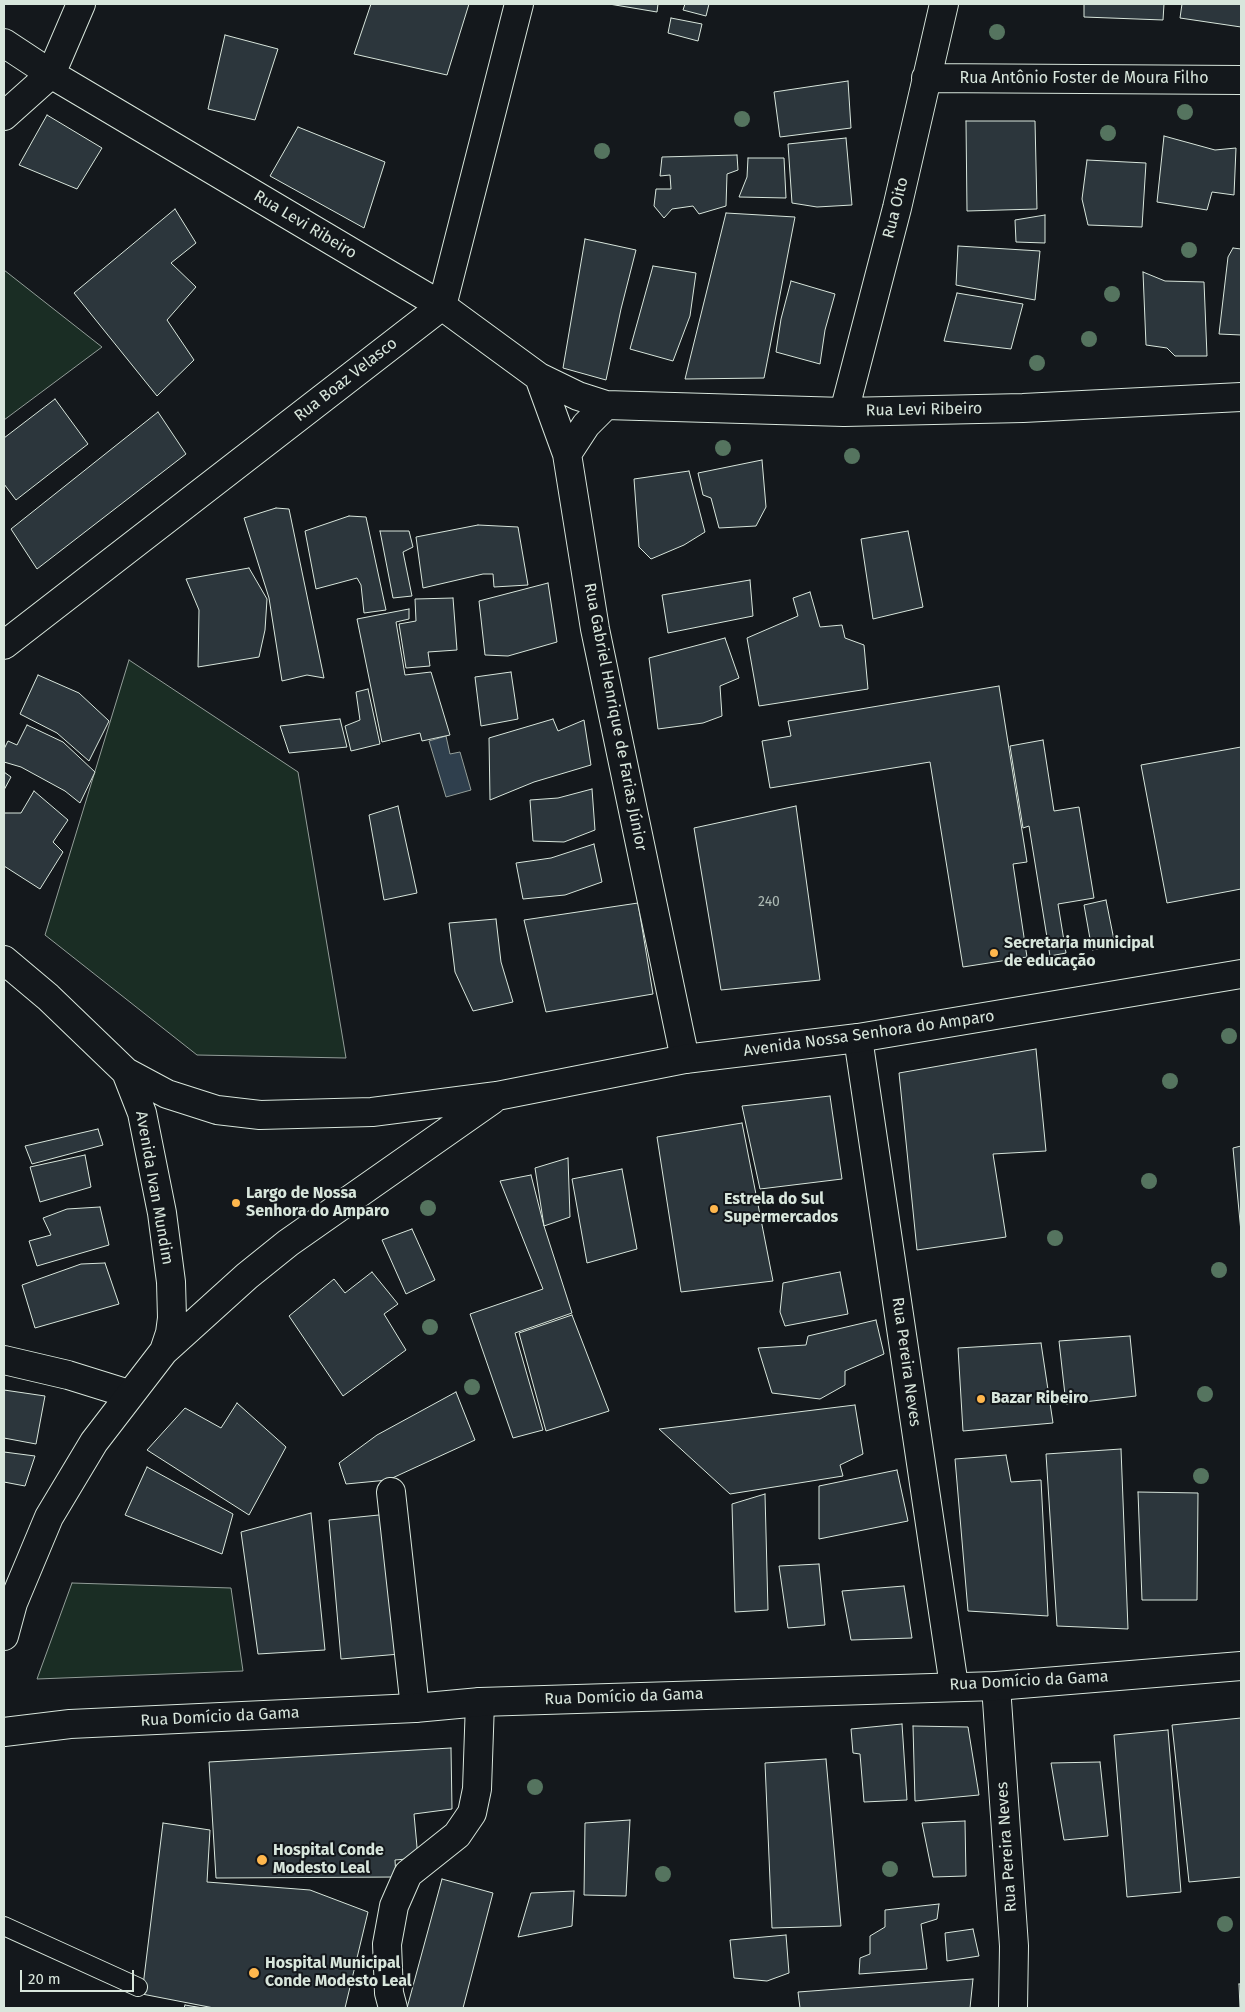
<!DOCTYPE html>
<meta charset="utf-8">
<style>
body{margin:0}
#map{position:relative;width:1245px;height:2012px;overflow:hidden;background:#14181c;font-family:"Fira Sans",sans-serif}
canvas{display:block}
.frame{position:absolute;inset:0;border:5px solid #d8e6dc;pointer-events:none}
.scale{position:absolute;left:20px;top:1970px;width:114px;height:22px;box-sizing:border-box;border:2px solid #d8e6dc;border-top:0;padding-left:6px;font-size:15px;line-height:18px;white-space:nowrap;color:#d8e6dc;-webkit-text-stroke:4px #14181c;paint-order:stroke}
</style>
<div id="map">
<canvas width="1245" height="2012"></canvas>
<div class="frame"></div>
<div class="scale">20 m</div>
</div>
<script>
const c = document.querySelector('canvas').getContext('2d');
c.lineJoin = 'round';
function fill(path, color) {
  c.fillStyle = color;
  c.fill(path, 'evenodd');
}
function shape(rows) {
  const path = new Path2D();
  for (const r of rows) {
    path.moveTo(r[0], r[1]);
    for (let i = 2; i < r.length; i += 2) path.lineTo(r[i], r[i + 1]);
  }
  return path;
}
function stroke(path, color, width, dash) {
  c.strokeStyle = color;
  c.lineWidth = width;
  c.lineCap = dash ? 'butt' : 'round';
  c.setLineDash(dash || []);
  c.stroke(path);
}
function label(font, color, halo, rows, align = 'center') {
  c.font = font + ' "Fira Sans",sans-serif';
  c.lineWidth = 4;
  c.setLineDash([]);
  c.textBaseline = 'middle';
  c.strokeStyle = halo;
  c.fillStyle = color;
  for (const [text, x, y, turn = 0] of rows) {
    c.save();
    c.translate(x, y);
    c.rotate((+turn || 0) * Math.PI / 180);
    c.textAlign = isNaN(turn) ? turn : align;
    if (halo) c.strokeText(text, 0, 0);
    c.fillText(text, 0, 0);
    c.restore();
  }
}
const green = shape([
 [4,270,102,347,4,420,4,270],
 [129,660,298,772,346,1058,197,1055,45,935,129,660],
 [72,1583,231,1588,243,1671,37,1679,72,1583]
]);
fill(green, '#1a2d24');
stroke(green, '#939e99', 1);
const water = shape([
 [446,736,450,754,460,752,471,790,446,797,429,741,446,736]
]);
fill(water, '#2f3f4d');
stroke(water, '#939e99', 1);
const building = shape([
 [371,4,469,4,447,75,354,54,371,4],
 [609,4,658,4,657,12,609,4],
 [685,4,709,4,706,16,683,10,685,4],
 [1084,4,1164,4,1163,20,1084,17,1084,4],
 [1182,4,1241,4,1241,27,1180,18,1182,4],
 [671,18,702,24,698,41,668,33,671,18],
 [225,35,278,49,255,120,208,109,225,35],
 [848,81,851,128,780,137,774,92,848,81],
 [47,115,102,148,77,189,19,165,47,115],
 [966,121,1035,121,1037,209,967,211,966,121],
 [298,127,385,162,364,228,270,176,298,127],
 [1164,136,1215,150,1236,148,1234,195,1212,192,1207,210,1157,202,1164,136],
 [846,138,852,205,817,207,792,203,788,144,846,138],
 [737,155,738,170,727,174,726,206,699,214,693,206,672,209,664,218,654,206,656,189,671,189,670,175,660,176,662,157,737,155],
 [748,158,784,158,786,198,739,197,747,177,748,158],
 [1087,160,1146,163,1142,227,1088,225,1082,199,1087,160],
 [175,209,196,243,171,263,196,287,167,320,194,360,157,396,74,293,175,209],
 [726,213,795,217,764,378,685,379,726,213],
 [1045,215,1045,243,1016,242,1015,220,1045,215],
 [585,239,636,250,621,309,606,380,563,368,585,239],
 [958,246,1040,251,1035,300,956,285,958,246],
 [1233,248,1241,249,1241,335,1219,334,1228,257,1233,248],
 [653,266,696,273,690,316,673,361,630,349,653,266],
 [1143,272,1165,281,1204,282,1207,356,1175,356,1167,348,1146,345,1143,272],
 [791,281,835,294,825,330,820,364,776,352,781,319,791,281],
 [957,293,1023,304,1011,349,944,341,957,293],
 [55,399,88,444,16,500,4,484,4,438,55,399],
 [158,412,186,454,37,569,11,529,158,412],
 [762,460,766,507,756,526,719,528,711,498,703,495,698,473,762,460],
 [689,471,705,532,684,545,651,559,639,547,634,479,689,471],
 [276,508,289,509,324,678,307,675,282,681,269,598,244,518,276,508],
 [349,516,366,517,386,610,364,613,361,585,357,578,316,589,305,531,349,516],
 [478,525,518,527,528,585,494,587,493,574,483,574,423,588,416,537,478,525],
 [380,531,409,531,413,547,403,552,412,596,393,598,380,531],
 [908,531,923,607,873,619,861,539,908,531],
 [249,568,267,599,265,630,259,657,198,667,199,610,186,579,249,568],
 [750,580,753,616,668,633,662,595,750,580],
 [548,583,557,642,508,656,485,655,479,601,548,583],
 [810,592,820,627,842,625,845,638,864,645,868,689,759,706,747,638,798,616,793,598,810,592],
 [453,598,457,650,428,652,430,666,406,668,399,624,416,621,415,599,453,598],
 [409,609,409,619,396,622,405,675,431,672,450,735,422,741,420,733,382,742,357,619,409,609],
 [725,638,739,678,720,686,722,716,703,723,658,729,649,658,725,638],
 [511,672,518,719,481,726,475,677,511,672],
 [38,675,79,693,109,721,89,761,57,733,20,714,38,675],
 [999,686,1027,862,1013,864,1027,957,963,967,930,762,770,788,762,741,791,736,788,721,999,686],
 [368,689,380,744,351,751,345,726,360,720,356,692,368,689],
 [340,719,347,747,289,753,280,726,340,719],
 [553,719,558,731,584,720,591,765,534,782,490,800,489,738,553,719],
 [27,725,63,742,95,772,80,803,65,791,21,767,4,762,4,749,8,741,17,745,27,725],
 [1043,740,1054,811,1079,807,1094,898,1058,904,1066,953,1050,956,1029,826,1023,828,1010,746,1043,740],
 [1241,747,1241,889,1167,903,1141,765,1241,747],
 [4,772,11,777,4,790,4,772],
 [592,789,595,830,564,842,533,841,530,800,558,798,592,789],
 [34,791,68,820,53,842,63,852,40,889,4,866,4,813,21,813,34,791],
 [398,806,417,893,384,900,369,815,398,806],
 [796,806,820,980,721,990,694,828,796,806],
 [594,844,602,882,565,895,523,899,516,863,551,858,594,844],
 [1106,900,1115,945,1092,950,1084,905,1106,900],
 [638,903,653,994,546,1012,524,920,638,903],
 [496,919,501,962,513,1002,473,1011,455,972,449,923,496,919],
 [1036,1049,1046,1151,993,1154,1006,1237,917,1250,899,1073,1036,1049],
 [830,1096,842,1179,760,1189,742,1106,830,1096],
 [742,1123,773,1281,681,1292,657,1137,742,1123],
 [98,1129,103,1145,32,1164,25,1146,98,1129],
 [1241,1146,1241,1232,1233,1148,1241,1146],
 [85,1155,91,1187,40,1202,30,1167,85,1155],
 [568,1158,570,1217,544,1226,535,1168,568,1158],
 [622,1169,637,1249,587,1263,572,1179,622,1169],
 [531,1175,544,1226,572,1313,515,1333,543,1430,513,1438,470,1314,543,1289,500,1181,531,1175],
 [100,1207,109,1245,37,1266,29,1241,51,1235,43,1218,67,1209,100,1207],
 [412,1229,435,1280,406,1294,382,1240,412,1229],
 [105,1263,119,1304,35,1328,22,1285,81,1264,105,1263],
 [372,1272,398,1304,384,1314,406,1350,343,1396,289,1316,334,1279,345,1293,372,1272],
 [840,1272,848,1314,785,1326,780,1312,783,1283,840,1272],
 [572,1315,609,1411,546,1431,519,1333,572,1315],
 [876,1320,884,1354,845,1371,845,1385,820,1399,772,1393,758,1348,806,1345,808,1336,876,1320],
 [1130,1336,1136,1396,1066,1404,1059,1341,1130,1336],
 [1041,1343,1053,1423,963,1431,958,1348,1041,1343],
 [4,1390,45,1396,36,1444,4,1438,4,1390],
 [456,1392,475,1440,388,1480,346,1484,339,1463,377,1435,456,1392],
 [237,1403,286,1447,249,1515,147,1450,185,1408,221,1428,237,1403],
 [855,1405,863,1454,840,1465,843,1476,730,1494,659,1429,855,1405],
 [1121,1449,1128,1629,1057,1626,1046,1454,1121,1449],
 [4,1452,35,1456,25,1486,4,1482,4,1452],
 [1006,1455,1011,1482,1041,1480,1048,1616,968,1611,955,1459,1006,1455],
 [147,1467,233,1514,222,1554,125,1515,147,1467],
 [897,1470,908,1521,819,1539,819,1486,897,1470],
 [1138,1492,1198,1493,1197,1600,1142,1600,1138,1492],
 [765,1494,768,1610,735,1612,732,1504,765,1494],
 [311,1513,325,1650,258,1654,241,1532,311,1513],
 [389,1514,400,1654,341,1659,329,1520,389,1514],
 [819,1564,825,1625,788,1628,779,1566,819,1564],
 [904,1586,912,1638,851,1640,842,1591,904,1586],
 [1241,1718,1241,1877,1189,1882,1172,1725,1241,1718],
 [902,1724,907,1800,864,1802,860,1754,853,1753,851,1729,902,1724],
 [913,1726,968,1727,979,1795,915,1801,913,1726],
 [1168,1730,1181,1892,1127,1897,1114,1735,1168,1730],
 [451,1748,452,1809,414,1814,418,1858,395,1860,396,1877,216,1878,209,1762,451,1748],
 [826,1759,841,1926,772,1928,765,1763,826,1759],
 [1100,1762,1108,1836,1064,1840,1051,1763,1100,1762],
 [630,1820,626,1896,584,1895,585,1823,630,1820],
 [965,1821,966,1876,933,1877,922,1823,965,1821],
 [163,1823,210,1830,207,1882,310,1890,368,1912,345,2008,214,2008,142,1994,163,1823],
 [442,1879,493,1893,463,2008,407,2008,442,1879],
 [574,1891,572,1926,518,1937,531,1893,574,1891],
 [939,1904,937,1919,921,1924,927,1969,859,1974,860,1958,870,1954,870,1936,885,1927,885,1910,939,1904],
 [973,1929,979,1956,947,1961,945,1933,973,1929],
 [786,1935,789,1973,767,1981,734,1978,730,1940,786,1935],
 [973,1979,970,2008,800,2008,798,1992,973,1979],
 [1239,1984,1241,1984,1241,2008,1240,2008,1239,1984],
 [185,2005,203,2008,184,2008,185,2005]
]);
fill(building, '#2c363c');
stroke(building, '#d8e6dc', 1);
const service = shape([
 [4,1926,138,1987]
]);
const minor = shape([
 [4,43,51,74,442,306,539,377,578,396,606,405,844,412,1023,408,1241,397],
 [926,78,1241,80],
 [4,116,51,74,81,4],
 [539,377,567,454,595,629,685,1059],
 [844,412,897,208,944,4],
 [567,454,586,425,606,405],
 [4,645,442,306,519,4],
 [858,1038,954,1686],
 [4,1360,68,1375,129,1394],
 [391,1492,415,1708],
 [996,1686,1014,1946,1013,2008],
 [393,2008,389,1993,387,1944,394,1906,408,1874,457,1835,472,1813,477,1789,480,1702]
]);
const primary = shape([
 [4,960,48,997,126,1072,142,1113,162,1213,171,1282,172,1318,170,1333,164,1351],
 [126,1072,167,1094,217,1110,260,1115,372,1112,497,1096,685,1059,858,1038,1241,974],
 [4,1636,13,1603,49,1517,94,1442,164,1351,247,1276,288,1243,492,1100],
 [4,1732,70,1724,415,1708,480,1702,996,1686,1241,1666]
]);
stroke(service, '#d8e6dc', 20);
stroke(minor, '#d8e6dc', 30);
stroke(primary, '#d8e6dc', 30);
stroke(service, '#14181c', 18);
stroke(minor, '#14181c', 28);
stroke(primary, '#14181c', 28);
c.fillStyle = '#55745f';
for (const [x, y] of [
 [997,32],
 [1185,112],
 [742,119],
 [1108,133],
 [602,151],
 [1189,250],
 [1112,294],
 [1089,339],
 [1037,363],
 [723,448],
 [852,456],
 [1229,1036],
 [1170,1081],
 [1149,1181],
 [428,1208],
 [1055,1238],
 [1219,1270],
 [430,1327],
 [472,1387],
 [1205,1394],
 [1201,1476],
 [535,1787],
 [890,1869],
 [663,1874],
 [1225,1924]
]) {
  c.beginPath();
  c.arc(x, y, 8, 0, 2 * Math.PI);
  c.fill();
}
for (const [x, y, r, color] of [
 [994,953,5,"#ffb74d"],
 [236,1203,5,"#ffb74d"],
 [714,1209,5,"#ffb74d"],
 [981,1399,5,"#ffb74d"],
 [262,1860,6,"#ffb74d"],
 [254,1973,6,"#ffb74d"]
]) {
  const dot = new Path2D();
  dot.arc(x, y, r, 0, 2 * Math.PI);
  c.fillStyle = color;
  c.fill(dot);
  stroke(dot, '#14181c', 2);
}
label('14px', '#adbab4', null, [
 ["240",769,902]
]);
label('16px', '#d8e6dc', '#14181c', [
 ["Rua Antônio Foster de Moura Filho",1084,79],
 ["Rua Oito",896,208,-76],
 ["Rua Levi Ribeiro",305,225,31],
 ["Rua Boaz Velasco",346,380,-38],
 ["Rua Levi Ribeiro",924,410,-1],
 ["Rua Gabriel Henrique de Farias Júnior",615,717,79],
 ["Avenida Nossa Senhora do Amparo",869,1034,-8],
 ["Avenida Ivan Mundim",154,1188,80],
 ["Rua Pereira Neves",906,1362,82],
 ["Rua Domício da Gama",1029,1681,-3],
 ["Rua Domício da Gama",624,1697,-2],
 ["Rua Domício da Gama",220,1717,-3],
 ["Rua Pereira Neves",1007,1847,-94]
]);
label('bold 16px', '#d8e6dc', '#14181c', [
 ["Secretaria municipal",1004,944],
 ["de educação",1004,962],
 ["Largo de Nossa",246,1194],
 ["Senhora do Amparo",246,1212],
 ["Estrela do Sul",724,1200],
 ["Supermercados",724,1218],
 ["Bazar Ribeiro",991,1399],
 ["Hospital Conde",273,1851],
 ["Modesto Leal",273,1869],
 ["Hospital Municipal",265,1964],
 ["Conde Modesto Leal",265,1982]
], 'left');
</script>
